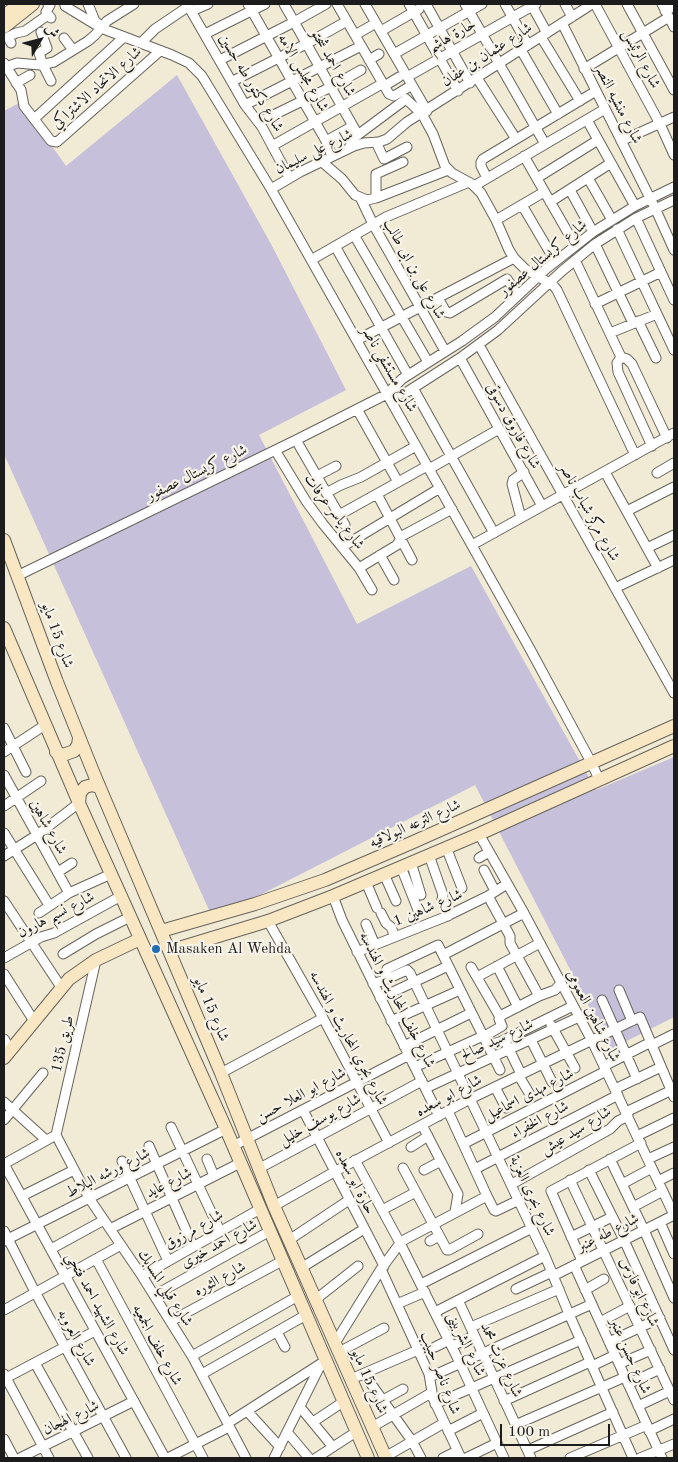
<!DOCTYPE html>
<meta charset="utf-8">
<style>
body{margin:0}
#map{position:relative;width:678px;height:1462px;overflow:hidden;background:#f1ead5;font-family:"Old Standard TT",Amiri,serif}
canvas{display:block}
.frame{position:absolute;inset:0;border:5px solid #1c1c1c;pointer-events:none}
.north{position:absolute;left:15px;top:15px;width:50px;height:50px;-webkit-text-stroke:4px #f7f3e8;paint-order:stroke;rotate:53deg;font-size:14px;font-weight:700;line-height:20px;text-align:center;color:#1c1c1c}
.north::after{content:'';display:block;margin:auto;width:18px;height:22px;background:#1c1c1c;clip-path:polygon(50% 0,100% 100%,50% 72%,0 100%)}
.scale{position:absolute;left:500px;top:1424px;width:110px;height:22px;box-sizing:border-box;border:2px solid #1c1c1c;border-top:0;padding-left:6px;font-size:15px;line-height:18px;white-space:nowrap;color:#1c1c1c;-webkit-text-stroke:4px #f7f3e8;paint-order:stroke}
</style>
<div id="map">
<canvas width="678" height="1462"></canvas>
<div class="frame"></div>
<div class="north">ش</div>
<div class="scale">100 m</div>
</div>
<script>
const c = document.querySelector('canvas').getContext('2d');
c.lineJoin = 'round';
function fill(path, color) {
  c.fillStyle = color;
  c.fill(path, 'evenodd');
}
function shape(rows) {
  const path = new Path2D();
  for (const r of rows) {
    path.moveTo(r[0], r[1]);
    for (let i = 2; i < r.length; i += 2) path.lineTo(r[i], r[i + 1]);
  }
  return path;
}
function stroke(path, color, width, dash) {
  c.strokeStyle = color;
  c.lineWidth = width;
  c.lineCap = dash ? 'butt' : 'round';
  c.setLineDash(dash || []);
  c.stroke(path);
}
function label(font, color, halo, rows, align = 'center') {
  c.font = font + ' "Old Standard TT",Amiri,serif';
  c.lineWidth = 4.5;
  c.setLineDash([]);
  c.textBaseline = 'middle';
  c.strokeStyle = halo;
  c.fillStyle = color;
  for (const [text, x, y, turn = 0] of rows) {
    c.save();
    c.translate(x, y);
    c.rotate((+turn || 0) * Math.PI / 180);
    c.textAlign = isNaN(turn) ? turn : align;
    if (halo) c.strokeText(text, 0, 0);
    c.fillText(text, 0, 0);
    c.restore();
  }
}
fill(shape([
 [177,75,271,244,346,390,259,435,357,624,471,566,596,790,674,757,674,1017,611,1049,475,785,213,919,4,454,4,111,21,102,66,166]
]), '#c6c0da');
const street = shape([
 [48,4,50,5,46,12,51,18],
 [88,4,95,21,100,25],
 [187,4,245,105,262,127,289,177],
 [248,4,326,141,332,156],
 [284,4,358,135],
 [337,4,389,94,394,96,412,85],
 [365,4,427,111],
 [409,4,458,91],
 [426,4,470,83],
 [465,4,545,144],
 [505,4,528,45],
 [531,4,547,33],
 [565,4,572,17],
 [595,4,660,124,674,155],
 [627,4,674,90],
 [662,4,674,27],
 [65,6,101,28,172,55,189,63,202,76,271,189,387,394,530,649,591,762,599,779],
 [192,11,208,4],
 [665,11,674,6],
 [562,23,655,208,674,250],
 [381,31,419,9],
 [41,32,47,48,39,53,43,65,51,81],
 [205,34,265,4],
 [355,35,376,23],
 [541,37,580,101],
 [64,38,73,50],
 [11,43,8,37,16,33,25,31,45,17],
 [141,43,155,29,189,6],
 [521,50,558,114],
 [394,54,482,4],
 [220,60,294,22,326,4],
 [369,60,379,54],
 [4,63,21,90,24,106,51,141,57,142,160,51],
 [6,67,17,63,40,65,54,62,88,41,95,35,107,21,134,4],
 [584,69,669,17],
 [407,77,536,4],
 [477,78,516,139],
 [233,81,306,44,347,21],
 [16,83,30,75],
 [245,105,361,46],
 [34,119,124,37],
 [587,120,635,206],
 [259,122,331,87,361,70],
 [326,141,353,126],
 [621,141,674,117],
 [376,142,384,159,407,147],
 [272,146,380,85,386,85,399,77],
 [349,148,355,137,406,99,422,114,433,134,445,166,452,173,472,184,481,193,496,220,509,250,514,258,525,269,553,285,557,290,635,455],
 [524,156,575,245],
 [321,161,342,179,355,195,367,200,376,198,448,170],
 [487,178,481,166,481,162,483,159,596,91],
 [537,178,598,140],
 [588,178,612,220],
 [474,186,605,109],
 [271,189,300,172,354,146,364,143,379,142,387,139,407,122,592,4],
 [570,190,593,232],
 [376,198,376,174,403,162],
 [361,199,373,224,445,351],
 [550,202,611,163],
 [522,205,555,261],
 [636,218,674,300],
 [496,220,544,192],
 [617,229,674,350],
 [354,235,428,362],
 [595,244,633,323],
 [335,246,408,375],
 [311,260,386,217,469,182],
 [575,260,621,357,627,359,632,364,667,438],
 [438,298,446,312,450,313,507,279,518,295],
 [595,304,661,272],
 [638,321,656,358],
 [610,333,657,314],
 [357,340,514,258],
 [479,345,674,693],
 [621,357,617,363,618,372,652,446],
 [460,358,542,506],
 [413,388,494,533],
 [387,394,394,395,407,392,460,358,498,330,562,271,595,244,636,218,674,200],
 [357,409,398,482],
 [296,440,345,525],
 [275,450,306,501,323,524,359,568,372,590],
 [429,469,499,429],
 [605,472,658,568],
 [657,473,674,463],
 [317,476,336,466],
 [326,493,341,485,361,477,416,446],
 [377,494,412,560],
 [627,511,674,487],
 [339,515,427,466],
 [521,518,512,484,513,480,524,472],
 [472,545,674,433],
 [342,547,440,488],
 [647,548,674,535],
 [380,555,394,580],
 [359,568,397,545,402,536,452,509],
 [17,576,296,440,387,394,402,379,462,341,495,317,546,269,593,232,635,206,674,187],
 [615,588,674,560],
 [4,728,26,772],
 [4,752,45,725],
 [4,775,69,893],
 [4,806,41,781],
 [4,833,49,905],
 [479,834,524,913,592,1041,674,1215],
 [446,847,462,888],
 [429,855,443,895,442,899,448,916],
 [4,856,37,835,79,803],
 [479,858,489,852],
 [411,862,421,895],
 [401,867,418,910],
 [484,870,495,891],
 [58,872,72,863],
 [384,874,396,901],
 [366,882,377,908],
 [333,896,342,920,439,1116],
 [488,896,510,936,510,943,539,996],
 [4,901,61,987],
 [39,913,69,893,111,874],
 [381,913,386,923,391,927,395,937],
 [268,921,323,1018,389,1143],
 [366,924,375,945],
 [357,952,445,917,488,896,507,884],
 [63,954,96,934,130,917],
 [443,955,524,913],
 [4,958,41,937,54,933,121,896],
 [497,966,518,1007],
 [471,967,500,1017],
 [4,974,34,1021],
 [477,977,540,943],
 [387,979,407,970,410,973,545,1256,569,1314,633,1458],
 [373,984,387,979,385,974,387,969,438,945,500,1070],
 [619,990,632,1021],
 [380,998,448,966],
 [602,1000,637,1079],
 [391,1021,460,990],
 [551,1025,575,1068],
 [483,1037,502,1026,499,1019,502,1015,539,996,555,990,561,983],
 [4,1039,11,1050],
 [531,1040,552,1082],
 [487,1045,500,1042,573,1006],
 [507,1045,521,1074],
 [652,1045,674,1034],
 [404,1046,471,1013],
 [604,1066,651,1042],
 [415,1067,483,1036],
 [221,1073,323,1018],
 [519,1076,529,1093],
 [495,1087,506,1108],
 [426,1088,579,1017],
 [615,1089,661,1067],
 [4,1102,46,1140],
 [303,1110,384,1266],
 [448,1111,487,1196],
 [626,1112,674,1089],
 [4,1120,43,1073],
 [422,1125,458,1194,455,1212],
 [171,1127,220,1231],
 [56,1135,89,1198,142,1276,192,1356,246,1458],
 [56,1135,96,960],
 [637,1136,674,1118],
 [463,1144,606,1071],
 [149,1146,193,1246],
 [233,1146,409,1055],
 [411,1147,428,1136],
 [207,1159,214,1176],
 [610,1159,644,1230,674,1298],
 [648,1159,674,1147],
 [355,1160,400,1243,460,1363,504,1458],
 [122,1161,168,1261],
 [4,1164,165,1458],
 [4,1164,56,1135],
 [403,1168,447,1250,449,1250,478,1234],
 [258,1169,422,1081],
 [475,1169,618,1095],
 [424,1170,441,1161],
 [589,1170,624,1240,674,1350],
 [570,1180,674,1400],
 [658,1181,674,1173],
 [512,1184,610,1129,618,1121,628,1116],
 [622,1184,652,1168],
 [22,1196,74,1170],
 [274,1206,334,1172,470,1099,640,1017,674,1097],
 [633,1207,663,1191],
 [382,1210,416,1192],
 [660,1222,674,1254],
 [110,1229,240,1163],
 [4,1231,35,1292,126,1458],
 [571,1237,612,1217],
 [289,1240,349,1200],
 [4,1241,226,1129],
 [430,1241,439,1236],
 [51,1249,104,1220],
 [96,1259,203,1458],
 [582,1261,551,1191,641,1143],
 [574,1265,662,1458],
 [301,1268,364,1229],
 [381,1269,429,1374,433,1398,461,1458],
 [142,1276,260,1209],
 [553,1276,674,1215],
 [421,1284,532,1228],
 [516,1289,552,1272],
 [585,1290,604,1279],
 [155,1295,270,1231],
 [315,1300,358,1266],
 [458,1300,531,1458],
 [397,1304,425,1292],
 [4,1310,121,1245],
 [435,1312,545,1256],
 [171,1321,282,1261],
 [600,1322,630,1306],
 [471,1327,559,1289],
 [277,1332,285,1347],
 [609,1342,660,1318],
 [335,1343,381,1269,398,1246,404,1240,487,1196,494,1210,496,1211,519,1200],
 [452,1346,474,1336],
 [435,1347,449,1340],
 [339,1352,384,1328],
 [192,1356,298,1296],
 [35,1363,88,1458],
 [619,1364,651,1350],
 [592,1366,615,1355],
 [4,1374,49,1458],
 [202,1374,306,1315],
 [364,1374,412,1441,421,1458],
 [430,1377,592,1304],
 [4,1379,95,1331],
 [351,1379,418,1350],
 [628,1384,660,1369],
 [383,1400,403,1389],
 [504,1401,590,1362],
 [435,1404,581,1340],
 [638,1406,670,1391],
 [300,1407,333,1447],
 [247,1411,280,1447],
 [313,1422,343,1402],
 [228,1423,325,1361],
 [515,1425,625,1377],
 [372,1427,431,1393],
 [448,1431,483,1413],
 [649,1431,674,1419],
 [287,1432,309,1458],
 [4,1439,14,1458],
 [528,1450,613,1412],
 [385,1457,444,1423],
 [20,1458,134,1401],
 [168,1458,229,1427],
 [274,1458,321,1364],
 [316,1458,356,1432],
 [443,1458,457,1451],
 [466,1458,497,1443],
 [570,1458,647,1425],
 [640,1458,674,1444]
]);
const secondary = shape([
 [4,16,19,4],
 [4,27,33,4],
 [4,540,57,682,94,774,221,1073,274,1206,386,1458],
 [4,628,79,803,226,1129,368,1458],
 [56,752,63,755,74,751,78,745,79,738],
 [79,803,80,793,85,787,92,785,99,787],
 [161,931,255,904,325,880,411,843,674,726],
 [169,951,268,921,333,896,479,834,674,746],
 [4,1058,69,979,96,960,140,939]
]);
stroke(street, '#67645d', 11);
stroke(secondary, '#67645d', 14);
stroke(street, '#fff', 9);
stroke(secondary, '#f9e7c3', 12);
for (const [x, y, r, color] of [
 [156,949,5,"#1f6fb2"]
]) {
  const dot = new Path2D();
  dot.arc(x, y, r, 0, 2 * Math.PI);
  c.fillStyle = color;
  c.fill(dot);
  stroke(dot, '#f7f3e8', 2);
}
label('15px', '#1c1c1c', '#f7f3e8', [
 ["حارة هاشم",452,36,-30],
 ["شارع عثمان بن عفان",487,55,-33],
 ["شارع الرئيس",641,59,62],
 ["شارع احمد شحتو",333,63,60],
 ["شارع مجلس الامه",303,73,60],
 ["شارع دكتور طه حسين",251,83,59],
 ["شارع الاتحاد الاشتراكي",97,88,-42],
 ["شارع منشيه النصر",618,104,63],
 ["شارع على سليمان",314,152,-26],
 ["شارع كريستال عصفور",543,258,-40],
 ["شارع على بن ابى طالب",414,269,61],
 ["شارع مستشفي ناصر",389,369,60],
 ["شارع فاروق دسوقى",513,426,61],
 ["شارع كريستال عصفور",197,473,-26],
 ["شارع ياسر عرفات",334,512,53],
 ["شارع مركز شباب ناصر",589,512,61],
 ["شارع 15 مايو",57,635,70],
 ["شارع الترعه البولاقيه",415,824,-24],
 ["شارع شاهين",48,827,61],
 ["شارع شاهين 1",428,908,-23],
 ["شارع نسيم هارون",56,915,-27],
 ["شارع خلف المحاريث و الهندسه",397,1000,63],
 ["شارع 15 مايو",211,1009,67],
 ["شارع شاهين العمومى",593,1016,63],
 ["شارع بحري المحاريث و الهندسه",348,1038,62],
 ["شارع سيد صالح",497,1040,-25],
 ["طريق 135",63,1044,-77],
 ["شارع ابو العلا حسن",301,1095,-28],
 ["شارع مهدى اسماعيل",529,1095,-27],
 ["شارع ابو سعده",449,1096,-28],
 ["شارع يوسف خليل",320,1120,-29],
 ["شارع الخفراء",540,1120,-28],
 ["شارع سيد عيش",576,1131,-31],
 ["شارع ورشه البلاط",108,1173,-27],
 ["حارة ابو سعده",355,1182,63],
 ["شارع عايد",169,1183,-27],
 ["شارع بحرى العزبة",532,1196,65],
 ["شارع مرزوق",194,1230,-30],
 ["شارع طه عنبر",608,1233,-27],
 ["شارع احمد خيرى",219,1244,-29],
 ["شارع الثوره",220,1279,-28],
 ["شارع قبلي المسابك",165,1288,57],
 ["شارع ابو فارس",639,1292,65],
 ["شارع الشهيد احمد فتحي",97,1304,61],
 ["شارع العروبه",76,1338,61],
 ["شارع الشربينى",466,1344,64],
 ["شارع خلف الجمعيه",157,1345,62],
 ["شارع حسن عنبر",630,1356,66],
 ["شارع عزت محمد",501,1360,65],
 ["شارع ناصر حبيب",440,1373,69],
 ["شارع 15 مايو",369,1381,66],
 ["شارع الهجان",71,1418,-26]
]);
label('15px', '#1c1c1c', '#f7f3e8', [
 ["Masaken Al Wehda",166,949]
], 'left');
</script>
